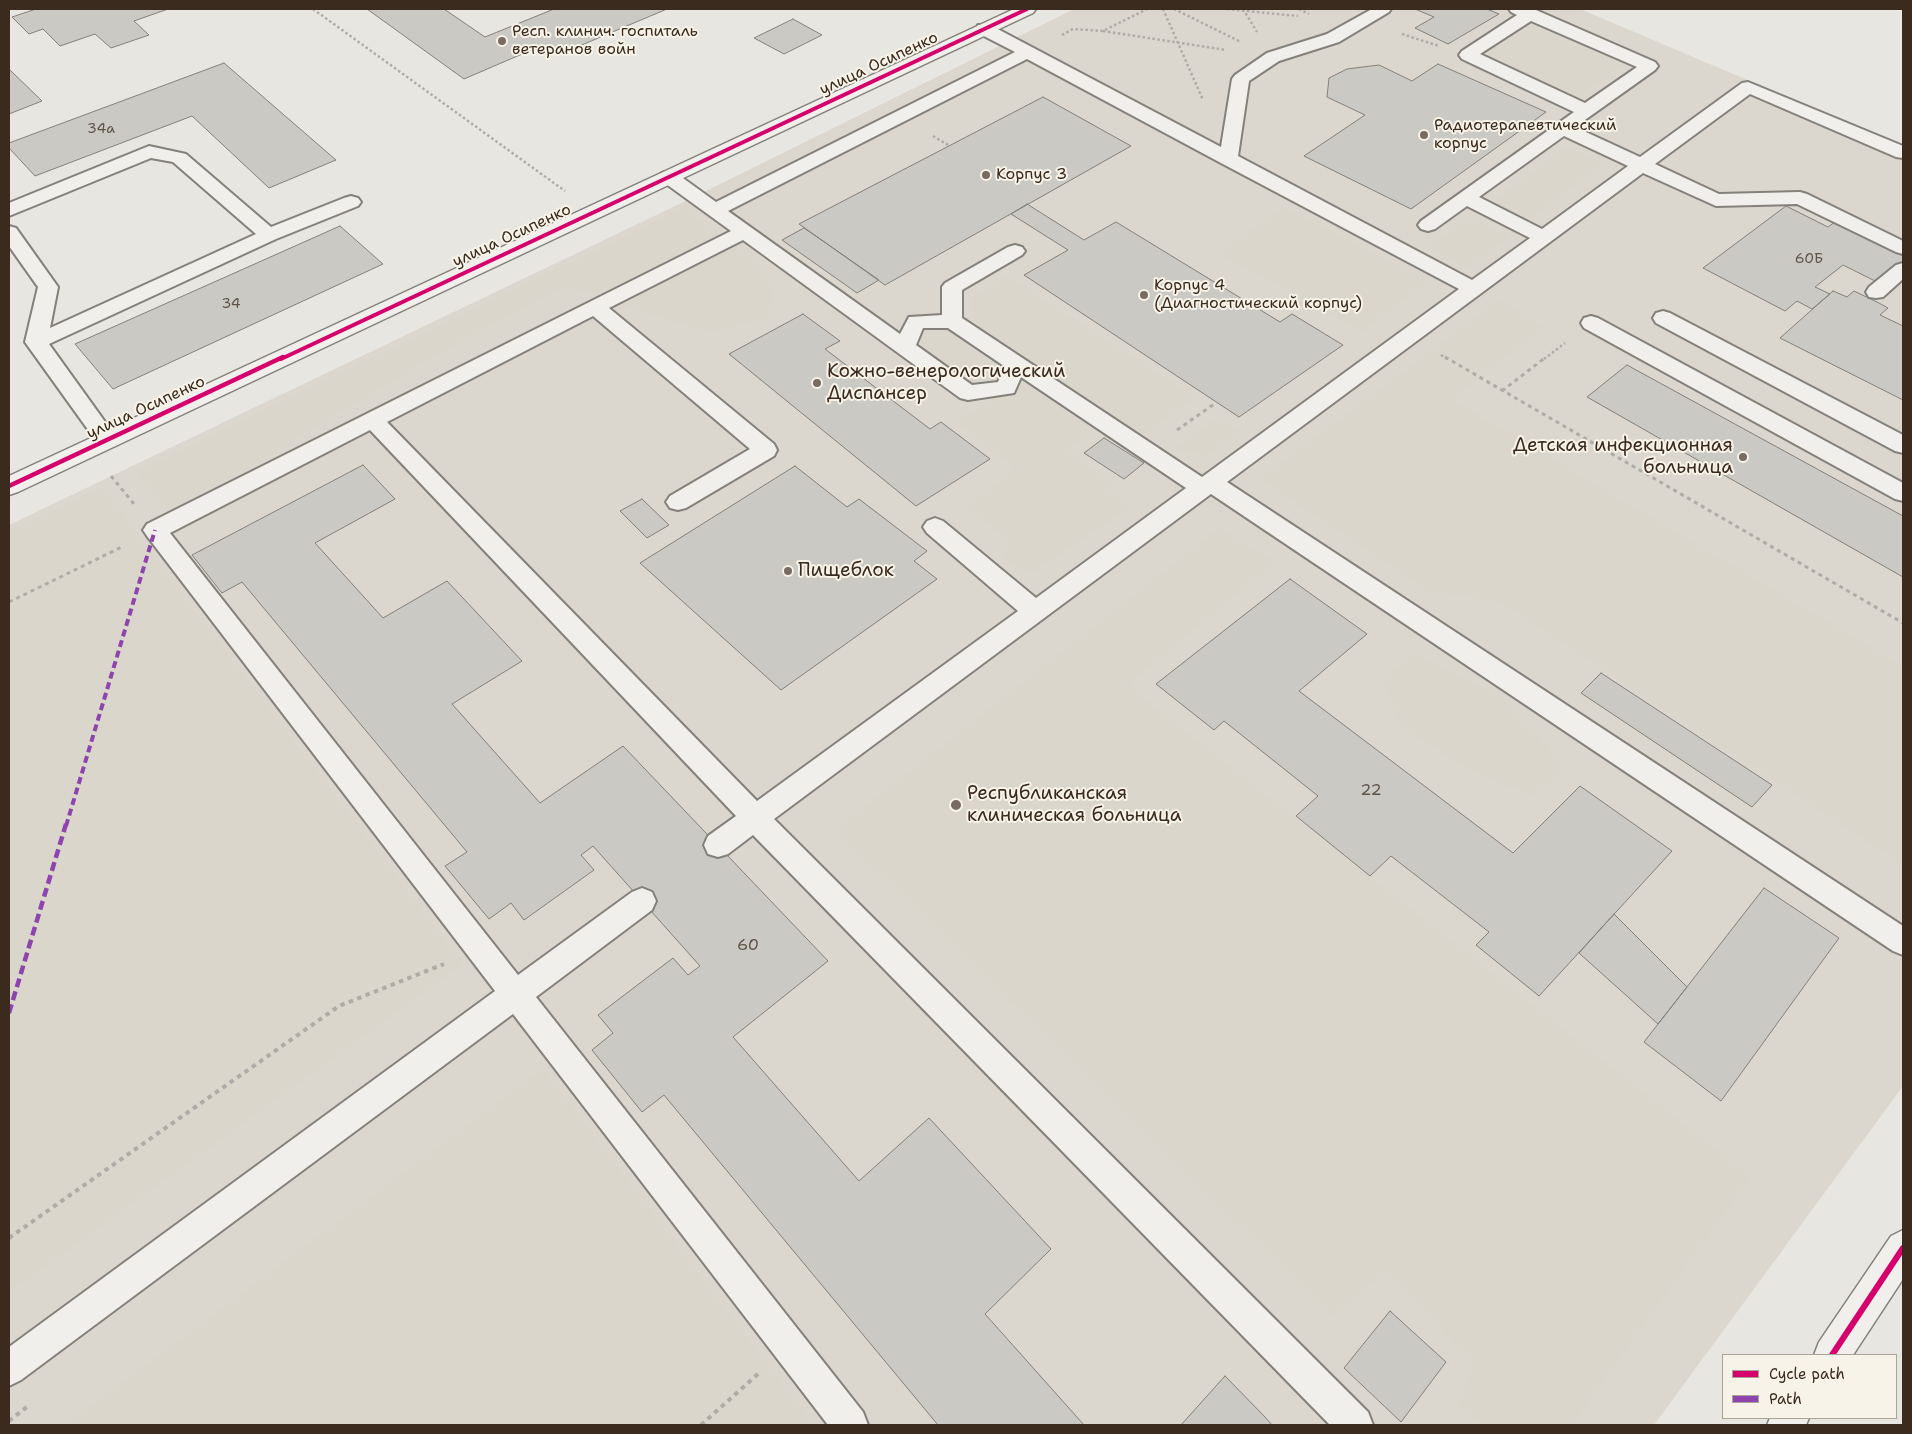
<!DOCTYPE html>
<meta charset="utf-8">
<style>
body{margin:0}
#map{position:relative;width:1912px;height:1434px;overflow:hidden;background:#e8e6e0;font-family:"Shantell Sans",sans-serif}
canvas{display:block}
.frame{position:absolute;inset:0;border:10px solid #3b2a1e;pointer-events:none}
.legend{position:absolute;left:1722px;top:1354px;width:175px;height:65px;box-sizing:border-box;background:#f7f3e8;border:1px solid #aca397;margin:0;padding:6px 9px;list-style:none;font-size:15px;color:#3b2a1e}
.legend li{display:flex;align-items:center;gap:10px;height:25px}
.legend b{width:25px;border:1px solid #aca397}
</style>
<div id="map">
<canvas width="1912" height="1434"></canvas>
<div class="frame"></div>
<ul class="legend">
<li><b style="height:6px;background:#d6006c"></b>Cycle path</li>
<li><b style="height:6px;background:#8e44ad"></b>Path</li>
</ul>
</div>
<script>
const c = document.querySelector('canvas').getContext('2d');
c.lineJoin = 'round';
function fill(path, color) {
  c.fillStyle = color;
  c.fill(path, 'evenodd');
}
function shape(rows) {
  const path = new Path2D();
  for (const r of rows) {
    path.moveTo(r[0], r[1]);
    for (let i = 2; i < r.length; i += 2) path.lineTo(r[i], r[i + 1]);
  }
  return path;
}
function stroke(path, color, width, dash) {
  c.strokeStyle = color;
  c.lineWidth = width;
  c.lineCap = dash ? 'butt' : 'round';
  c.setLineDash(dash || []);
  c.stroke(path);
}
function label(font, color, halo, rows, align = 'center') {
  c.font = font + ' "Shantell Sans",sans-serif';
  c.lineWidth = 4;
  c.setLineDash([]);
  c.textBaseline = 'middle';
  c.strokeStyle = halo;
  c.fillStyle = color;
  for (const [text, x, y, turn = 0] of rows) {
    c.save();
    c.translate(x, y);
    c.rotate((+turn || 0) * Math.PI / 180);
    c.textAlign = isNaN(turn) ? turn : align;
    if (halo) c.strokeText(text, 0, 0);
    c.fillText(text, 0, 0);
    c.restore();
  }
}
fill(shape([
 [1074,9,1580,9,1903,146,1903,1086,1654,1425,9,1425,9,525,696,196]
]), '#dbd7ce');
fill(shape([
 [1543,19,1634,60,1575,98,1483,55],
 [1567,147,1604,164,1532,218,1494,200],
 [1284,207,1427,281,1362,332,1218,253],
 [684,208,748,257,775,286,767,318,711,333,642,312,566,285,442,352,169,515,137,471],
 [1471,216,1510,236,1468,268,1429,247],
 [1007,276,1196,397,1141,436,976,324,970,299],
 [1499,300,1545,326,1451,399,1903,666,1903,865,1500,602,1426,590,1260,479],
 [952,321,1015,365,1006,388,968,393,904,347,916,322],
 [1023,379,1095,430,1066,451,1115,484,1107,491,1129,508,1032,573,1010,564,1001,554,1012,544,967,507,1016,469,957,422],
 [1219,417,1240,430,1207,456,1172,450],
 [101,487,462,965,9,1293,9,531],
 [1219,528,1276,562,1127,685,1750,1176,1571,1425,1483,1425,1459,1406,1474,1364,1388,1270,1332,1316,835,830],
 [1416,654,1494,691,1543,742,1565,770,1531,796,1460,765,1402,727,1382,678],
 [542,1069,813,1425,66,1425]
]), '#dad6cc');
const building = shape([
 [36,9,168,9,134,21,149,35,111,48,95,34,60,46,43,29,29,34,12,17,36,9],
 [367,9,444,9,485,37,554,9,667,9,558,55,543,45,464,79,367,9],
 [1415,9,1487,9,1499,14,1448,44,1415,28,1434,17,1415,9],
 [793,19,822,35,784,54,754,38,793,19],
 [224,63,336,160,269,188,192,116,35,176,9,148,9,143,224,63],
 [1438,64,1546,112,1411,209,1304,156,1365,115,1327,97,1329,78,1347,69,1379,65,1412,81,1438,64],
 [9,69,42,101,9,114,9,69],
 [1043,97,1131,146,885,285,799,224,1043,97],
 [1027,204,1084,240,1116,222,1280,322,1292,314,1343,345,1239,417,1024,275,1068,250,1011,214,1027,204],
 [1786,206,1828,227,1835,222,1903,255,1903,263,1879,283,1843,265,1815,287,1830,294,1812,309,1797,301,1785,311,1703,268,1786,206],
 [340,226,383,264,113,389,75,344,340,226],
 [804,228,823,241,879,280,857,293,782,240,804,228],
 [1833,291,1847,297,1854,291,1879,303,1888,308,1880,315,1903,326,1903,400,1780,338,1833,291],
 [803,314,840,341,825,349,930,429,941,422,990,459,916,506,729,354,803,314],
 [1627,365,1903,516,1903,577,1587,397,1627,365],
 [1104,438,1144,463,1124,479,1084,453,1104,438],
 [363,465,395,499,315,543,383,618,447,581,522,661,452,704,540,803,623,746,828,961,733,1037,859,1181,929,1118,1051,1249,985,1314,1084,1425,938,1425,664,1095,642,1112,592,1050,613,1033,598,1015,673,958,688,975,700,966,593,846,581,855,594,870,524,920,511,903,489,919,445,866,467,852,242,582,222,593,192,555,363,465],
 [795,466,847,507,859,499,927,551,914,561,937,579,781,690,640,563,795,466],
 [642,499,669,525,647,538,620,511,642,499],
 [1290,579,1367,634,1299,691,1513,853,1580,786,1672,851,1539,996,1476,945,1489,932,1391,856,1370,876,1296,816,1318,796,1224,721,1214,730,1156,684,1290,579],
 [1601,673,1772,785,1752,807,1581,693,1601,673],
 [1764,888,1839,938,1721,1101,1644,1042,1764,888],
 [1614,914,1687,987,1658,1024,1579,953,1614,914],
 [1390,1311,1446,1362,1401,1422,1344,1368,1390,1311],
 [1225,1376,1265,1417,1272,1425,1181,1425,1225,1376]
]);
fill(building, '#cbc9c4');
stroke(building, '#84807a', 1);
const lane = shape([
 [1372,9,1391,9,1389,12,1339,42,1279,61,1249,81,1238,156,1472,280,1530,238,1467,206,1435,229,1428,231,1421,229,1418,225,1421,221,1574,112,1462,59,1459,55,1462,51,1517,15,1511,12,1509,9,1536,10,1655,62,1658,66,1655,70,1575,127,1640,157,1742,83,1748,82,1903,146,1903,158,1896,157,1750,94,1655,164,1719,194,1800,192,1807,194,1903,241,1903,254,1896,252,1797,204,1716,206,1643,173,1227,482,1903,926,1903,955,1893,951,1211,494,774,819,1368,1412,1373,1425,1330,1425,753,835,728,854,718,857,708,854,704,845,708,836,736,816,370,430,170,533,518,975,632,892,642,888,652,892,656,901,652,910,536,997,863,1412,868,1425,828,1425,513,1014,21,1380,9,1386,9,1347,495,991,147,536,143,530,147,524,731,231,662,181,660,177,662,173,669,171,676,173,716,202,1015,52,978,33,976,29,978,25,990,25,1221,147,1232,79,1235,75,1267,53,1327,34,1372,9],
 [1531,21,1637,67,1585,103,1480,54,1531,21],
 [1027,59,1221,163,1459,289,1202,477,962,318,962,290,1022,255,1025,251,1022,247,1015,245,1008,247,945,283,942,287,942,315,909,317,900,334,728,211,1027,59],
 [1564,136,1628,166,1542,229,1479,197,1564,136],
 [743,240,960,398,968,400,1014,393,1021,377,1186,488,1036,598,943,521,935,518,927,521,923,527,927,533,1018,611,757,801,387,422,593,316,750,449,670,496,666,502,670,508,678,510,686,508,774,456,777,450,774,444,609,308,743,240],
 [923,328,948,328,1004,366,998,382,972,385,916,345,923,328],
 [149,146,186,154,271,227,344,198,351,196,358,198,361,202,358,206,276,239,49,344,118,440,115,445,107,448,99,445,25,342,38,287,9,246,9,226,16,228,58,287,50,328,256,234,173,162,151,158,9,216,9,203,149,146],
 [1903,263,1903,279,1883,297,1876,298,1869,297,1866,292,1869,287,1896,265,1903,263],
 [1663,311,1670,313,1903,435,1903,453,1895,451,1656,323,1653,318,1656,313,1663,311],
 [1591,316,1598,318,1903,483,1903,501,1895,499,1584,328,1581,323,1584,318,1591,316]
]);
const secondary = shape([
 [1014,9,1036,9,1033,13,18,492,9,495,9,476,1014,9],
 [1903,1230,1903,1279,1853,1355,1814,1355,1819,1342,1891,1236,1903,1230],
 [1770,1418,1809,1418,1806,1425,1767,1425,1770,1418]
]);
stroke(lane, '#84807a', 4);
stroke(secondary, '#84807a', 3);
stroke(shape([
 [313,9,565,191],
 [1163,9,1203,100],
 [1174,9,1241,42],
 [1227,9,1298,16],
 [1243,9,1257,32],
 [1299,9,1309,14],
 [1103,31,1226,50],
 [1402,34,1439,46],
 [1062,35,1073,29,1103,31,1147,9],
 [933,136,950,146],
 [1441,355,1447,359],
 [1544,359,1565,343]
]), '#afaca8', 2.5, [2.5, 2.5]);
stroke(shape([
 [1445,357,1903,623],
 [1502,391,1546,357],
 [1177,430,1217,402],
 [111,476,134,504],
 [9,602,124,546]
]), '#afaca8', 3, [4, 4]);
stroke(shape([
 [9,1238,339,1006,444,964],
 [9,1421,28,1406],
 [701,1425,759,1373]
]), '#afaca8', 4, [4.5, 4.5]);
fill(lane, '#f0efeb');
fill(secondary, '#f0efeb');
stroke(shape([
 [66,826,155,530]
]), '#8e44ad', 4, [7, 4]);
stroke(shape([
 [9,1013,66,824]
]), '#8e44ad', 4.5, [9, 4.5]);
stroke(shape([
 [281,359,1027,9]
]), '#d6006c', 4);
stroke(shape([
 [9,486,283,357]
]), '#d6006c', 4.5);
stroke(shape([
 [1832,1355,1903,1248]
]), '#d6006c', 6);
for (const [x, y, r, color] of [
 [502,41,5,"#786c62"],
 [1424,135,5,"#786c62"],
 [986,175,5,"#786c62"],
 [1144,295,5,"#786c62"],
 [817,383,5,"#786c62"],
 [1743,457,5,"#786c62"],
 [788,571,5,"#786c62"],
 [956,805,6,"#786c62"]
]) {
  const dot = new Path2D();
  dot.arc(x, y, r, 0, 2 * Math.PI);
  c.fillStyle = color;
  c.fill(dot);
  stroke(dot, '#f7f3e8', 2);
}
label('14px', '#5f5248', null, [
 ["34а",101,129],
 ["60Б",1809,259],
 ["34",231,304]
]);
label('16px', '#3b2a1e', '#f7f3e8', [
 ["Респ. клинич. госпиталь",512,32],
 ["ветеранов войн",512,50],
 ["Радиотерапевтический",1434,126],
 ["корпус",1434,144],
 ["Корпус 3",996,175],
 ["Корпус 4",1154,286],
 ["(Диагностический корпус)",1154,304]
], 'left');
label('16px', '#3b2a1e', '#f7f3e8', [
 ["улица Осипенко",879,64,-25],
 ["улица Осипенко",512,236,-25],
 ["улица Осипенко",146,408,-25]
]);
label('16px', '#5f5248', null, [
 ["22",1371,791],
 ["60",748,946]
]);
label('19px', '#3b2a1e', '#f7f3e8', [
 ["Кожно-венерологический",827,372],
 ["Диспансер",827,394],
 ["Детская инфекционная",1733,446,"right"],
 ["больница",1733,468,"right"],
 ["Пищеблок",798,571],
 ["Республиканская",967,794],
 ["клиническая больница",967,816]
], 'left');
</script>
